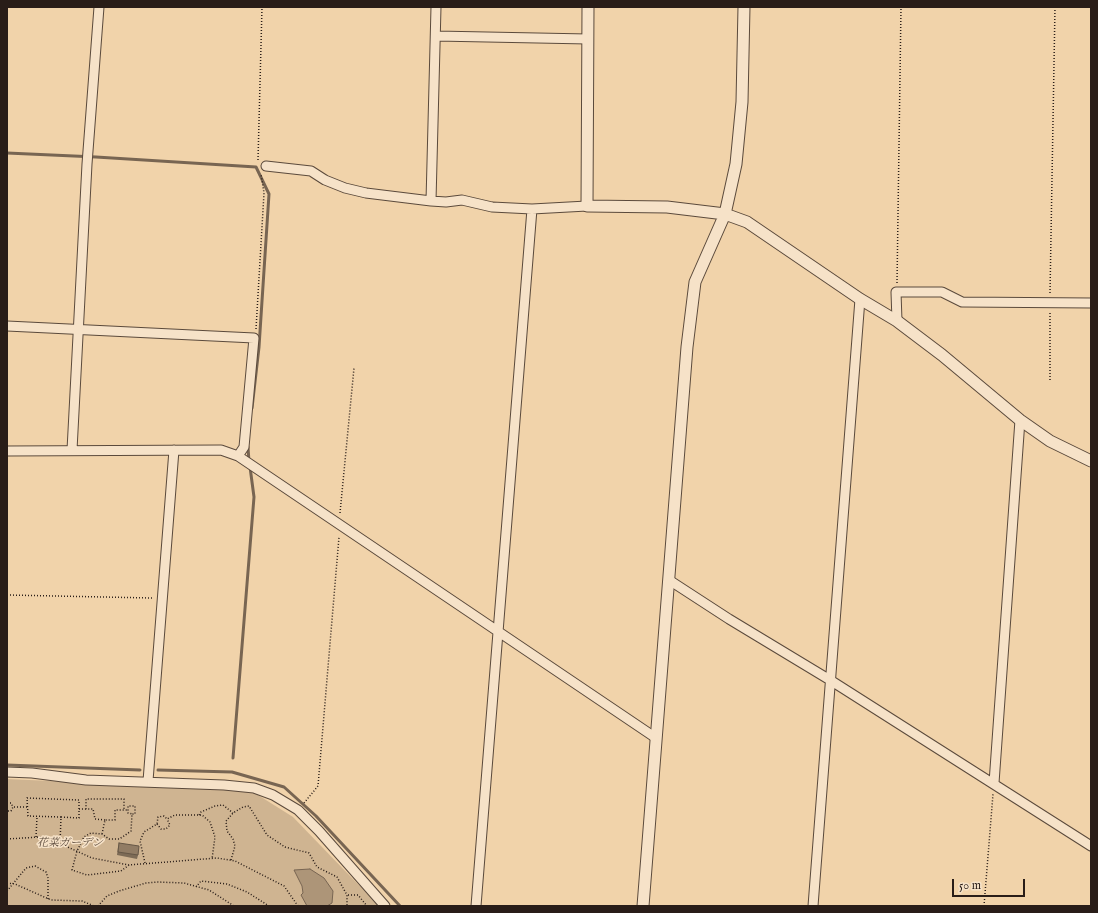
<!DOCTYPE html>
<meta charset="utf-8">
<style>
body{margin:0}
#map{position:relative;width:1098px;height:913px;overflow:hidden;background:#f1d3aa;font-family:"IM FELL English",serif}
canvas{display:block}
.frame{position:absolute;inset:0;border:8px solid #291d18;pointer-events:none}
.scale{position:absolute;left:952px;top:879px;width:73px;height:18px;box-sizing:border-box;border:2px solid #291d18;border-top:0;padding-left:5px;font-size:12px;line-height:14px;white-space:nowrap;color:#291d18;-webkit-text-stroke:3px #f6e2c8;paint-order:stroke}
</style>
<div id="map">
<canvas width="1098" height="913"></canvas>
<div class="frame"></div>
<div class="scale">50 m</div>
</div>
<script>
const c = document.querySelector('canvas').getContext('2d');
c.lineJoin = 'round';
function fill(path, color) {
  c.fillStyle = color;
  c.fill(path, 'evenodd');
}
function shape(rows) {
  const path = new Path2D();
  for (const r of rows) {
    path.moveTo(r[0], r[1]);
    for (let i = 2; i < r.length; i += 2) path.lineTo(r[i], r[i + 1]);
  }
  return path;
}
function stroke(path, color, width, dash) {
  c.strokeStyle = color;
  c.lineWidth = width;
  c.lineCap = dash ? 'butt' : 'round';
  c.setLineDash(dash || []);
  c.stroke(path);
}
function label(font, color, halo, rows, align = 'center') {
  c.font = font + ' "IM FELL English","Noto Serif JP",serif';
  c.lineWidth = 3;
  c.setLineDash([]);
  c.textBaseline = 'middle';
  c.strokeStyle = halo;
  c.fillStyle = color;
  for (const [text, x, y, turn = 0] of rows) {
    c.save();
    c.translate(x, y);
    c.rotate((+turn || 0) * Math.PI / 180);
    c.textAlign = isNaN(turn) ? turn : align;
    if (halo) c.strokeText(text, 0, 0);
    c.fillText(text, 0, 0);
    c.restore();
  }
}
fill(shape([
 [7,779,250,790,293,817,379,906,7,906]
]), '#cfb491');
const water = shape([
 [310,869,324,878,333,891,332,903,327,906,307,906,301,895,303,893,302,886,294,870,310,869]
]);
fill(water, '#ad9578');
stroke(water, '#786552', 1);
stroke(shape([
 [7,153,96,157,256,167,269,194,259,347,252,408],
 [248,447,249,462],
 [233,758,254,497,250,467],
 [7,765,140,770],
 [158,770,232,772,284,787,316,816,400,906]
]), '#786552', 3);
const minor = shape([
 [436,7,431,201,446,202,462,200,492,207,532,209,587,206],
 [436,36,588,39],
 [266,166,311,171,325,180,345,188,366,193,431,201],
 [897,321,896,292,942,292,962,302,1091,303],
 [7,326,254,338,244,447,238,456],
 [72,450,87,164,99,7],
 [7,451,221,450,238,456,656,738],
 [669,580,729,619,830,680,1091,846],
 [7,772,32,773,86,780,224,785,254,788,273,795,298,810,319,831,385,906],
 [148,781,174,450],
 [994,783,1020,420],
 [476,906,532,209],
 [813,906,860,299]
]);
const tertiary = shape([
 [588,7,587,206,667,207,725,214,747,222,860,299,897,321,942,355,1020,420,1050,441,1091,461],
 [643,906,687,347,695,282,725,214,736,164,742,102,744,7]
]);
stroke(minor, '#5b4a3c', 11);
stroke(tertiary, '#5b4a3c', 13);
stroke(shape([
 [258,160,262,7],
 [897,283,901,7],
 [1050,293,1055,7],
 [1050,313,1050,381],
 [256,329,264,193,261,174],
 [340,513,354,368],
 [7,595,152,598],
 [7,803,11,803,13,807,11,811,7,811],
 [304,803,318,786,339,537],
 [14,807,28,807],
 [199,815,201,812,215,806,223,805,233,813],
 [61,817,28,816,27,798,79,800,79,809],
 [105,820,95,819,93,809,86,809,86,799,124,799,124,810],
 [157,824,161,829,166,829,170,825,167,819],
 [102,834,105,820,115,820,115,810,128,810],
 [36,837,37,817],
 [7,839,39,837,52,840,92,858,129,865,217,858,235,861,284,886,298,906],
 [60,844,61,817,79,818,79,809,86,809],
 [231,860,235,846,233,839,227,831,226,821,233,813,243,807,249,806,267,835,285,847,309,853,317,867,337,877,347,895,347,906],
 [145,863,140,841,144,832,157,824,158,817,164,816,167,819,175,815,202,815,210,822,215,837,212,859],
 [129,865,121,871,87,875,72,870,77,851,84,837,91,833,102,834,109,839,119,839,124,836,131,831,132,814,135,814,135,806,128,806,128,813,132,814],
 [7,883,15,884,51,900,82,901,94,906],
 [196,887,201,881,227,884,247,892,269,906],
 [7,891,26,868,35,866,46,872,48,878,48,899],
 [348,895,358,895,367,906],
 [98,906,107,896,119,891,146,883,157,882,184,883,209,890,234,906],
 [984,906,993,794]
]), '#291d18', 1.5, [1, 2]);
stroke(minor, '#f6e2c8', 9);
stroke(tertiary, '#f6e2c8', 11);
fill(shape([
 [119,843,138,855,137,859,117,855,118,847]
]), '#7d6b56');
const building = shape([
 [119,843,139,846,138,855,118,852,119,843]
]);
fill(building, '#917c64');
stroke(building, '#665746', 1);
label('italic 11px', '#5b4a3c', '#f6e2c8', [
 ["花菜ガーデン",70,844]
]);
</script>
